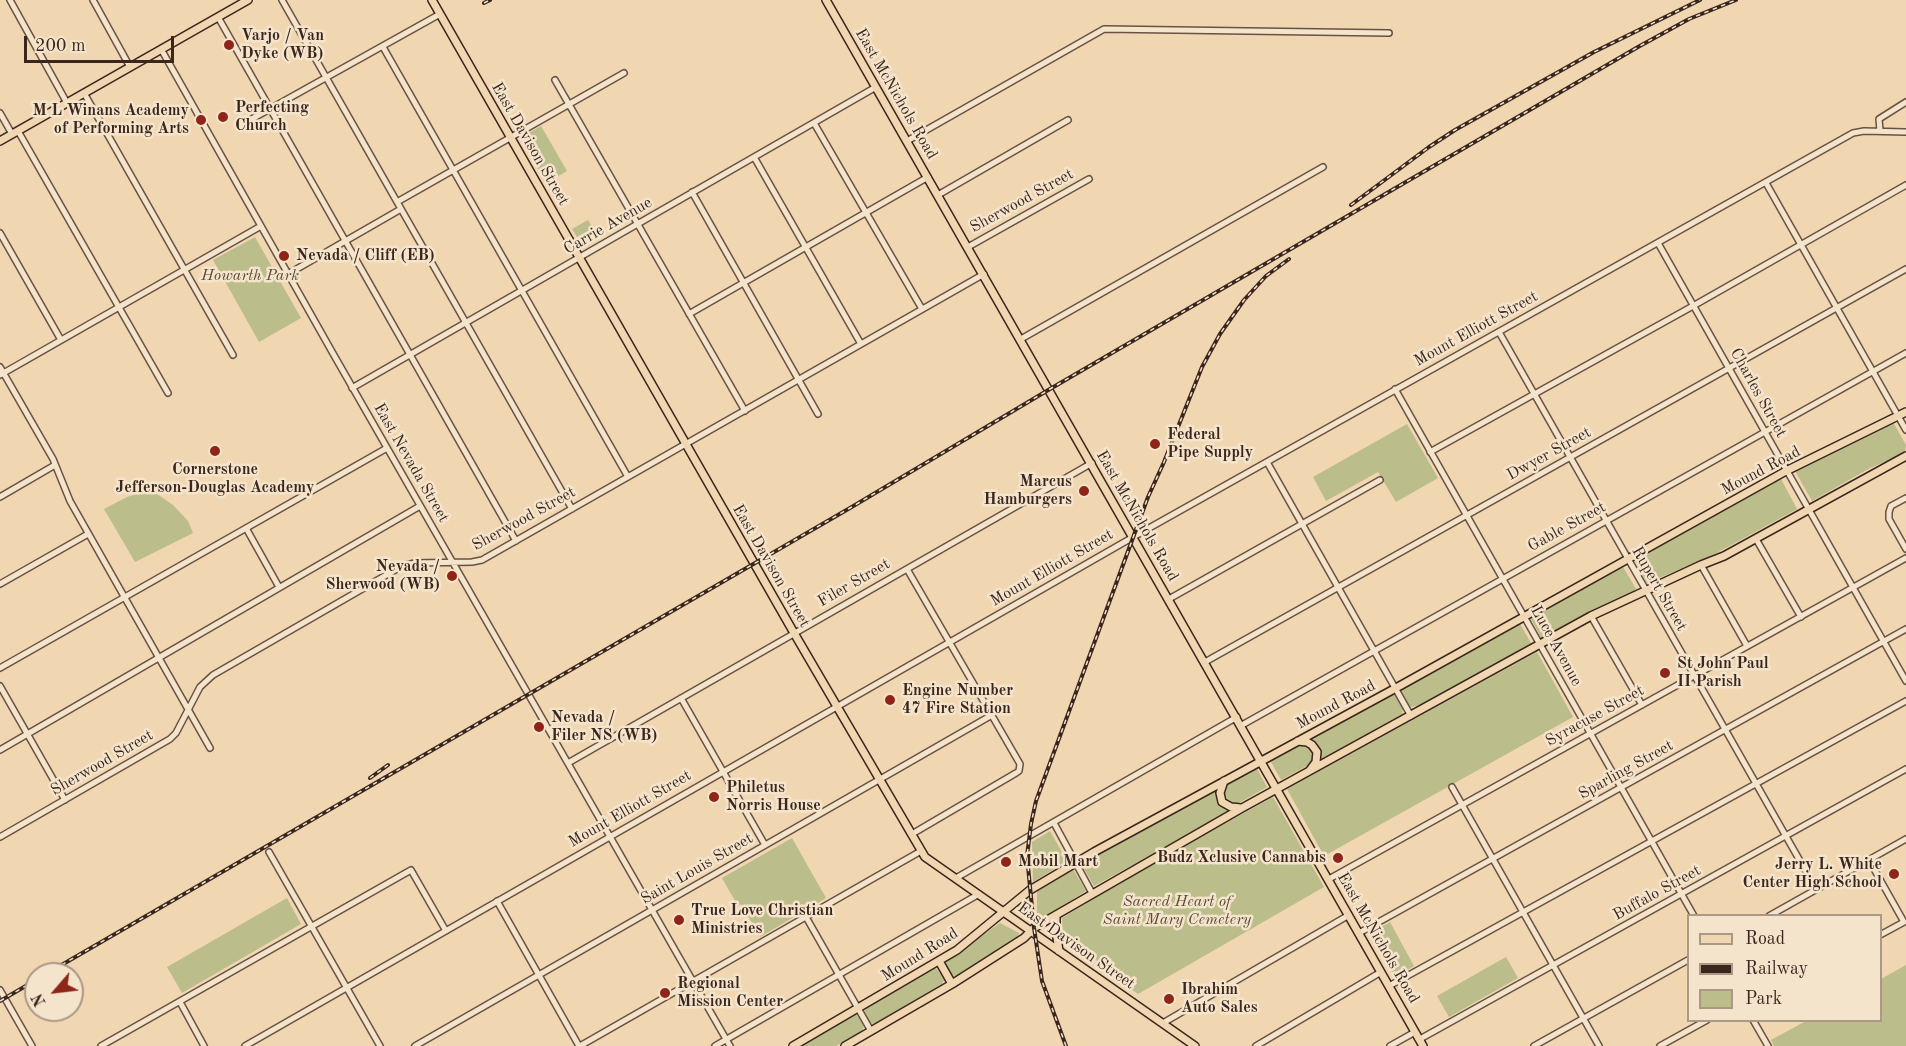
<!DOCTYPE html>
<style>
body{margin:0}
#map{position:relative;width:1906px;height:1046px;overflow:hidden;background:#f0d6b1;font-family:"Old Standard TT",serif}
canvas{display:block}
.legend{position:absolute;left:1687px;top:914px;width:195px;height:108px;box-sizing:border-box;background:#f5e4cc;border:2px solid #ab9886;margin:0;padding:8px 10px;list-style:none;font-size:18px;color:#3b261d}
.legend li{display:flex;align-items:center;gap:12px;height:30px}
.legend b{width:30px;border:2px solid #ab9886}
.north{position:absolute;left:24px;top:962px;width:60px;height:60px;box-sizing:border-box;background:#f5e4cc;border:2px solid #ab9886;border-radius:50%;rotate:242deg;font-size:16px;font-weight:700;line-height:24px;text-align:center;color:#3b261d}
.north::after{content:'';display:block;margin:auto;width:21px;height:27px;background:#8f2418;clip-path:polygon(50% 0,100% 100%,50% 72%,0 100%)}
.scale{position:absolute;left:24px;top:36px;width:150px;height:27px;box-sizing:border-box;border:3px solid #3b261d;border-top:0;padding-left:8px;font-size:18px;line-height:21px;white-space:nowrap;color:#3b261d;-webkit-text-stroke:4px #f5e4cc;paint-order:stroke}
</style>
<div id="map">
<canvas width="1906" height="1046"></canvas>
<ul class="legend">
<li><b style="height:8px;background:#f0d6b1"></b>Road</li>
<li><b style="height:8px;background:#3b261d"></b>Railway</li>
<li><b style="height:16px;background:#bbbd8a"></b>Park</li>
</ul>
<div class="north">N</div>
<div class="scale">200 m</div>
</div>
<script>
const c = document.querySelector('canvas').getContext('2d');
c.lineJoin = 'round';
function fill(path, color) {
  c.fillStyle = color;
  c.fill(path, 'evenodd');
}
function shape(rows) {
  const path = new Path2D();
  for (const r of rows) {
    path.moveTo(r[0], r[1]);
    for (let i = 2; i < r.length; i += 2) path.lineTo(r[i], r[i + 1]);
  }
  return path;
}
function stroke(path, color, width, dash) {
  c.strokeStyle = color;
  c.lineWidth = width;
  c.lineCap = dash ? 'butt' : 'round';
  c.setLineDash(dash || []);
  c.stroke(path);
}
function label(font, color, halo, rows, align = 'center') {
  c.font = font + ' "Old Standard TT",serif';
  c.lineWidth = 5;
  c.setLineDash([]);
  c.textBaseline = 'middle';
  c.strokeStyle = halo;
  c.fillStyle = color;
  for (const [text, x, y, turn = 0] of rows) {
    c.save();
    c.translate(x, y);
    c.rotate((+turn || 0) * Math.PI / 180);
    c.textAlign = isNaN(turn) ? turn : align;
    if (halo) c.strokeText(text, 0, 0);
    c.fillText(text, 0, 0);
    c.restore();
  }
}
fill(shape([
 [541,126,567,171,546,183,520,138],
 [588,220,593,228,577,237,572,229],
 [255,237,301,318,259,342,213,260],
 [1893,422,1906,445,1905,451,1894,458,1870,468,1812,501,1795,471],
 [1407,424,1438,478,1396,502,1378,472,1326,501,1313,477],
 [1780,477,1797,509,1715,554,1647,583,1634,559],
 [143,492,157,494,173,505,188,521,193,533,135,562,104,509,127,497],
 [1622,565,1636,589,1633,592,1542,639,1530,617],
 [1519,622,1532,645,1421,705,1410,707,1401,690,1402,688],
 [1537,652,1573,717,1324,856,1287,789],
 [1393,692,1403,708,1402,714,1323,758,1320,757,1317,744,1308,738],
 [1299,743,1310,746,1314,751,1314,758,1310,764,1281,780,1270,760],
 [1256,767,1267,787,1239,803,1232,804,1227,802,1224,798,1224,785],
 [1214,790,1216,790,1222,805,1229,809,1228,813,1094,886,1082,865,1100,852],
 [1273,797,1324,887,1138,994,1101,968,1103,965,1063,937,1062,918,1152,864],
 [1050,831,1067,861,1033,882,1032,842],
 [792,838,826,898,760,937,741,904,738,906,722,878],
 [1073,869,1086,891,1037,921,1037,891],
 [1028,897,1031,919,1015,907],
 [287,898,301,924,182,993,167,967],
 [1390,922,1414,966,1395,977,1371,933],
 [1000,923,1019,933,1018,936,956,976,951,975,945,965,946,961],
 [1506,957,1518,978,1449,1017,1437,996],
 [1906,965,1906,1046,1774,1046,1771,1040,1806,1021,1880,1020,1881,979],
 [934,968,937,969,944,980,942,984,874,1024,870,1023,864,1012,866,1008],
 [854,1014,858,1016,864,1026,862,1031,836,1046,800,1046]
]), '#bbbd8a');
const minor = shape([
 [10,0,67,103],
 [93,0,130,67],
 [282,0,572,509],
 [218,17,516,541],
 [383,47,628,477],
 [161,49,335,357,730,1046],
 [555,80,745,411],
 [84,93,233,355],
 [0,113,12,134],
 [814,123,922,309],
 [241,125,440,14],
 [18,131,168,393],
 [1880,131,1879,119,1906,102],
 [907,141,1104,29,1389,33],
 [754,157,861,344],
 [1766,183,1906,430],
 [692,192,818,414],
 [938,195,1068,120],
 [397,202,624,73],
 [0,233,61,340],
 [1658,243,1906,681],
 [968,247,1089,179],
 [288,274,401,209],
 [689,314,928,177],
 [1499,332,1816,889],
 [1021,339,1323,167],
 [0,367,53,459,70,501,210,748],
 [0,375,261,226],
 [352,388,876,87],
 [1395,389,1694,916],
 [1430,452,1693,306,1906,185],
 [1267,462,1411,716],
 [0,497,55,465],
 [1906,498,1891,506,1889,512,1889,519,1906,549],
 [246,528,279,587],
 [1756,539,1801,617],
 [1701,565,1747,646],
 [907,569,1020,764,1019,771,1016,773,912,834],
 [0,584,88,534],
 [1169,599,1380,480],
 [1591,616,1642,705],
 [1205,662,1906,269],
 [0,668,387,448],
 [0,686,65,800],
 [681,698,765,845],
 [1242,725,1906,353],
 [0,750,420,506],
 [568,763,1092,463],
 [1452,787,1599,1046],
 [1054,823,1092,893],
 [0,837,170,739,176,733,200,687,213,675,402,566,415,563,472,562,482,560,984,274],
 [269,852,380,1046],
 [1869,860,1904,922,1880,935],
 [956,878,1237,717],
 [1329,879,1906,558],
 [497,901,579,1046],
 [1769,916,1906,839],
 [806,917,871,1031],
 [1359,933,1906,629],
 [1389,986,1906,701],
 [0,990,32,1046],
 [180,1002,204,1046],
 [1753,1020,1768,1046],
 [1163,1023,1349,915],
 [1420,1039,1906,769],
 [101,1046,411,870,446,931],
 [245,1046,1142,532,1853,133,1864,131,1906,132],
 [415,1046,992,715],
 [580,1046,921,851],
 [715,1046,979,894],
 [1256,1046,1381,972],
 [1390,1046,1415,1032],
 [1534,1046,1688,960],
 [1660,1046,1707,1020]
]);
const major = shape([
 [432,0,794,633,925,857,1195,1046],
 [826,0,1423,1046],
 [0,141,248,0],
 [1298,741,1307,742,1312,745,1317,752,1316,762,1310,770],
 [1224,781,1220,793,1222,802,1231,807,1241,808],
 [1056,915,1056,931,1059,951],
 [939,961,952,984],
 [793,1046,957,950,1030,890,1094,852,1396,688,1786,471,1906,412],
 [845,1046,952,984,1024,938,1034,928,1056,915,1242,808,1591,616,1701,565,1724,556,1906,456]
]);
stroke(minor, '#685242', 8);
stroke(major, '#3b261d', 10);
stroke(minor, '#f5e4cc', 5);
stroke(major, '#f0d6b1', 7);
const rail = shape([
 [484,3,490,0],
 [1351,205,1429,147,1455,130,1594,52,1700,0],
 [370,778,388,765],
 [46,974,850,508,1050,389,1638,47,1689,19,1736,0],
 [0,1001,36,980],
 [1066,1046,1042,981,1034,928,1027,856,1031,824,1036,801,1148,497,1164,462,1202,367,1220,334,1244,300,1266,276,1289,259]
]);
stroke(rail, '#3b261d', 4);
stroke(rail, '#f5e4cc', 1.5, [4.5]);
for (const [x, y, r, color] of [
 [229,45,6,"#8f2418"],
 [223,117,6,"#8f2418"],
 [201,120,6,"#8f2418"],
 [284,256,6,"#8f2418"],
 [1155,444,6,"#8f2418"],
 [215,451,6,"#8f2418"],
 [1084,491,6,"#8f2418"],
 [452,576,6,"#8f2418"],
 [1665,673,6,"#8f2418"],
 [890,700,6,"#8f2418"],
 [539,727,6,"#8f2418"],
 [714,797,6,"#8f2418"],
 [1338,858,6,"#8f2418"],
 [1006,862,6,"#8f2418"],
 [1894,874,6,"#8f2418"],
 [679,920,6,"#8f2418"],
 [665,993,6,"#8f2418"],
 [1169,999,6,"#8f2418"]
]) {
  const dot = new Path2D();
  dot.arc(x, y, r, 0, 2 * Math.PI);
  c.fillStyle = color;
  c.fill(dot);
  stroke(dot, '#f5e4cc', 2);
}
label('bold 16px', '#3b261d', '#f5e4cc', [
 ["Varjo / Van",241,36],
 ["Dyke (WB)",241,54],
 ["Perfecting",235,108],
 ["Church",235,126],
 ["M L Winans Academy",189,111,"right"],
 ["of Performing Arts",189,129,"right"],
 ["Nevada / Cliff (EB)",296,256],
 ["Federal",1167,435],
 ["Pipe Supply",1167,453],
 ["Cornerstone",215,470,"center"],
 ["Jefferson-Douglas Academy",215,488,"center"],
 ["Marcus",1072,482,"right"],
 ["Hamburgers",1072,500,"right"],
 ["Nevada /",440,567,"right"],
 ["Sherwood (WB)",440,585,"right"],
 ["St John Paul",1677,664],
 ["II Parish",1677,682],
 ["Engine Number",902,691],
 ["47 Fire Station",902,709],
 ["Nevada /",551,718],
 ["Filer NS (WB)",551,736],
 ["Philetus",726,788],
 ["Norris House",726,806],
 ["Budz Xclusive Cannabis",1326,858,"right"],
 ["Mobil Mart",1018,862],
 ["Jerry L. White",1882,865,"right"],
 ["Center High School",1882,883,"right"],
 ["True Love Christian",691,911],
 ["Ministries",691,929],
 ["Regional",677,984],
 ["Mission Center",677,1002],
 ["Ibrahim",1181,990],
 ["Auto Sales",1181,1008]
], 'left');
label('16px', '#3b261d', '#f5e4cc', [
 ["East McNichols Road",896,94,60],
 ["East Davison Street",530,144,60],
 ["Sherwood Street",1022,201,-29],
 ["Carrie Avenue",608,226,-30],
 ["Mount Elliott Street",1476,329,-29],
 ["Charles Street",1758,393,61],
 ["Dwyer Street",1549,454,-29],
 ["East Nevada Street",411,463,60],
 ["Mound Road",1761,471,-28],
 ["East McNichols Road",1137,516,60],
 ["Sherwood Street",524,519,-29],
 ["Gable Street",1567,527,-29],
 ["East Davison Street",771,566,60],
 ["Mount Elliott Street",1052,568,-30],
 ["Filer Street",854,583,-30],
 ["Rupert Street",1659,589,60],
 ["Luce Avenue",1556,646,61],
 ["Mound Road",1336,705,-28],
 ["Syracuse Street",1595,716,-29],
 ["Sherwood Street",102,763,-30],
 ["Sparling Street",1626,770,-29],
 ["Mount Elliott Street",630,809,-30],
 ["Saint Louis Street",697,869,-30],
 ["Buffalo Street",1657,893,-29],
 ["East McNichols Road",1378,938,60],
 ["East Davison Street",1076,946,35],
 ["Mound Road",920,955,-32]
]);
label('italic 16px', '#5b4c38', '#f5e4cc', [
 ["Howarth Park",250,276],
 ["Sacred Heart of",1177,902],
 ["Saint Mary Cemetery",1177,920]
]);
</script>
